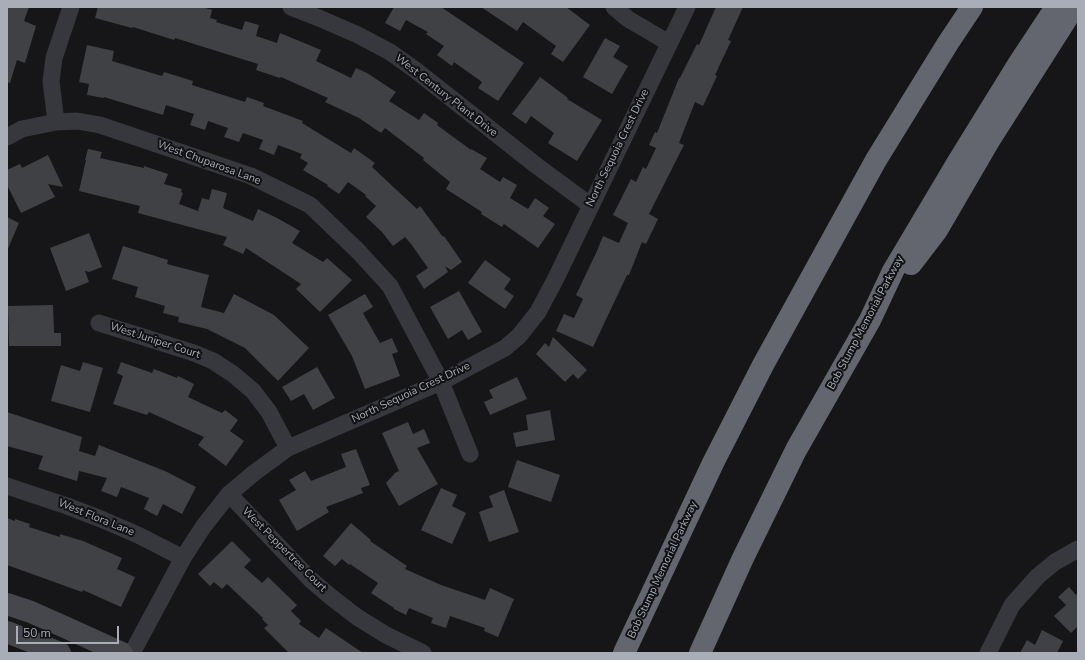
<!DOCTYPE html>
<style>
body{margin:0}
#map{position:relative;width:1085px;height:660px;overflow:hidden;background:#161618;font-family:"Nunito Sans",sans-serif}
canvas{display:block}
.frame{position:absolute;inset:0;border:8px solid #a8adb8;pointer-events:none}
.scale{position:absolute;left:16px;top:626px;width:103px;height:18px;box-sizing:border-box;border:2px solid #a8adb8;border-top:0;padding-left:5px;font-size:12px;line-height:14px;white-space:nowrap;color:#a8adb8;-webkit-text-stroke:3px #111113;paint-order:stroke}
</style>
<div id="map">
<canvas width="1085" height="660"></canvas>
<div class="frame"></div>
<div class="scale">50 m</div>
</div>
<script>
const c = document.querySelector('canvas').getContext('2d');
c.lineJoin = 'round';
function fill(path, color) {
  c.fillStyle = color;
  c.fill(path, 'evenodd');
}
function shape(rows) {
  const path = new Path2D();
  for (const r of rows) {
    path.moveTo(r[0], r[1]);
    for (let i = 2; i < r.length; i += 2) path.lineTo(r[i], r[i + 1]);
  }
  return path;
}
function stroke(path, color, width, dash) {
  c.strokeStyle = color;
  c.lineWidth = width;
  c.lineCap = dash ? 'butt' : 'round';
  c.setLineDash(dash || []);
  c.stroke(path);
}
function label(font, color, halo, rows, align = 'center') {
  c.font = font + ' "Nunito Sans",sans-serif';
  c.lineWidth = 4;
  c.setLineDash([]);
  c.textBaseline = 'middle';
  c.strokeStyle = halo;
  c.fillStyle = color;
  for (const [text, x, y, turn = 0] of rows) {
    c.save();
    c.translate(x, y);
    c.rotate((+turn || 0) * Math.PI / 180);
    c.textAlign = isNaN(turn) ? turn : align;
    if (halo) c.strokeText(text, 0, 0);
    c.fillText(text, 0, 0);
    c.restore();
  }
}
fill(shape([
 [7,7,29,7,24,21,36,26,25,63,17,60,10,83,7,82],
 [98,7,202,7,212,10,210,18,217,20,216,22,242,30,245,21,259,25,256,36,277,43,280,33,321,50,316,61,351,78,356,68,367,73,396,92,389,101,419,120,424,113,438,123,437,125,471,150,471,149,487,158,480,169,500,182,503,177,517,185,510,198,528,209,535,198,549,208,543,216,555,224,538,248,504,224,502,227,481,214,482,212,446,189,450,182,423,160,424,158,385,128,381,133,359,118,325,102,328,98,281,77,280,78,256,70,258,64,175,38,174,40,133,27,132,28,95,18],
 [394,7,441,7,524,63,498,101,478,88,482,82,454,62,452,66,437,55,444,46,426,34,428,32,406,20,400,31,385,23],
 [481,7,566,7,590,25,563,62,551,54,556,46,523,22,517,31],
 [716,7,743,7,728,40,731,41,715,75,717,76,703,106,695,102,679,143,684,145,649,214,658,219,646,244,642,242,629,275,627,275,593,347,556,331,564,314,574,318,583,299,576,295,597,251,603,236,619,243,628,223,613,215,631,179,636,182,643,167,646,169,656,148,649,145,655,132,657,133,679,78,680,78,697,44,699,45],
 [605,38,620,46,613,57,628,66,612,94,583,77],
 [87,45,114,51,112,61,162,76,164,72,193,81,192,85,245,102,247,97,264,103,263,106,303,121,302,123,351,153,354,148,375,163,372,167,417,209,420,206,443,237,444,236,462,262,451,270,445,266,448,272,424,289,416,276,428,268,411,244,405,237,393,246,382,232,366,217,376,206,365,196,366,195,348,182,339,194,327,186,328,185,303,170,308,163,300,158,302,154,278,145,274,155,259,149,263,140,243,133,239,142,224,137,228,128,208,121,205,130,190,125,194,114,166,105,163,115,104,97,104,98,87,95,89,84,79,82],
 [540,77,568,98,567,99,602,120,577,161,548,143,554,133,531,116,526,124,512,114],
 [88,149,102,152,100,158,144,168,144,166,168,174,164,184,182,189,181,192,183,193,179,204,198,211,202,198,209,200,212,189,227,193,223,208,253,221,258,209,277,218,300,231,292,243,323,262,327,258,352,280,320,312,296,289,301,284,246,248,243,254,223,245,227,237,138,213,140,206,79,191,86,160,85,160],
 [48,155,63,187,48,184,55,197,21,213,7,185,7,170,20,164,22,168],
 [7,217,19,223,7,251],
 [89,233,102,267,89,272,85,271,89,282,66,291,50,248],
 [123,246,168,260,167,264,209,275,201,307,224,313,234,294,274,315,309,348,278,381,245,348,207,329,178,322,179,317,163,313,165,306,135,297,138,287,112,279],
 [485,260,511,279,504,289,514,296,505,309,468,283],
 [459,291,482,332,468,340,462,330,448,339,430,307],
 [365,294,373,307,363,313,380,343,392,338,398,352,392,354,400,376,365,389,352,356,328,315],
 [53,305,54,333,61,333,61,346,9,346,8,306],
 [553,337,587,370,578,379,573,374,565,382,536,354,545,343,549,347],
 [83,362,103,368,90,412,51,401,61,365,80,371],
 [121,362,152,373,154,369,177,378,178,376,194,384,188,397,222,413,225,410,238,420,230,431,244,441,226,466,198,445,204,437,149,412,147,415,113,404,123,376,117,373],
 [317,367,335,398,313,410,304,394,291,401,282,387],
 [517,377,527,399,490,415,484,402,493,398,489,390],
 [550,410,555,440,516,447,513,433,528,430,526,415],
 [7,412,82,437,79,451,95,456,99,445,165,471,196,487,182,514,163,504,157,516,144,509,149,498,121,487,117,497,101,491,107,478,79,471,77,481,38,469,43,456,7,446],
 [408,422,413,434,424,429,430,443,417,448,438,484,399,506,386,483,395,473,399,471,382,433],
 [356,449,370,485,361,488,363,493,326,507,329,512,297,531,279,500,296,490,289,480,305,471,311,481,346,467,341,454],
 [517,460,560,475,551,502,508,487],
 [441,488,457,495,452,506,466,513,452,544,421,530],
 [504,490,519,532,489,542,479,512,493,507,489,496],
 [7,518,15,521,15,519,30,524,29,527,60,537,60,534,83,541,122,558,117,569,135,577,121,607,83,590,82,592,7,565],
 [351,523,371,540,370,541,407,566,405,569,441,585,485,600,490,588,514,599,498,637,484,631,485,628,450,616,446,628,431,623,433,618,409,608,406,615,394,609,394,608,371,593,378,583,350,564,349,565,342,559,335,566,323,556],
 [232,541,251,560,244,567,262,583,268,577,297,605,291,611,301,621,299,624,319,638,326,628,363,653,289,653,264,628,268,625,262,619,263,618,227,584,222,589,214,582,210,586,198,574],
 [1069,587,1076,595,1078,593,1078,626,1071,633,1054,616,1066,605,1058,597],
 [1042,630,1063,641,1057,653,1020,653,1027,640,1035,645]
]), '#404145');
stroke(shape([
 [291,7,319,18,358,35,390,52,414,69,537,166,590,205],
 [614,7,628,19,669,43],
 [56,122,51,81,54,58,71,7],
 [7,137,22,129,56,122,77,121,100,125,251,176,310,205,358,251,390,286,441,382,470,454],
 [99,323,194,353,213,361,233,374,253,391,269,412,288,448],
 [7,486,67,506,101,519,138,535,183,558],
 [229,494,310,579,331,597,357,617,386,635,423,653],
 [132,653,183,558,203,527,229,494,254,473,288,448,441,382,505,348,519,336,538,312,556,278,687,7],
 [988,653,1012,605,1038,576,1055,562,1078,549]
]), '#37383d', 17);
stroke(shape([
 [7,604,31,612,58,624,122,653],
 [7,632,60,653]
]), '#45474d', 22);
stroke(shape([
 [911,264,937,230,990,139,1074,7],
 [624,653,713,463,763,365,876,160,948,43,972,7],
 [700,653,743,558,796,450,870,320,893,271,959,160,1019,63,1056,7]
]), '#63666e', 22);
label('11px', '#a8adb8', '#111113', [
 ["West Century Plant Drive",446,96,38],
 ["North Sequoia Crest Drive",618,148,-64],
 ["West Chuparosa Lane",209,163,20],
 ["Bob Stump Memorial Parkway",866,323,-62],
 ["West Juniper Court",155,341,18],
 ["North Sequoia Crest Drive",411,393,-25],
 ["West Flora Lane",96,518,22],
 ["West Peppertree Court",284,550,45],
 ["Bob Stump Memorial Parkway",663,570,-65]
]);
</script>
